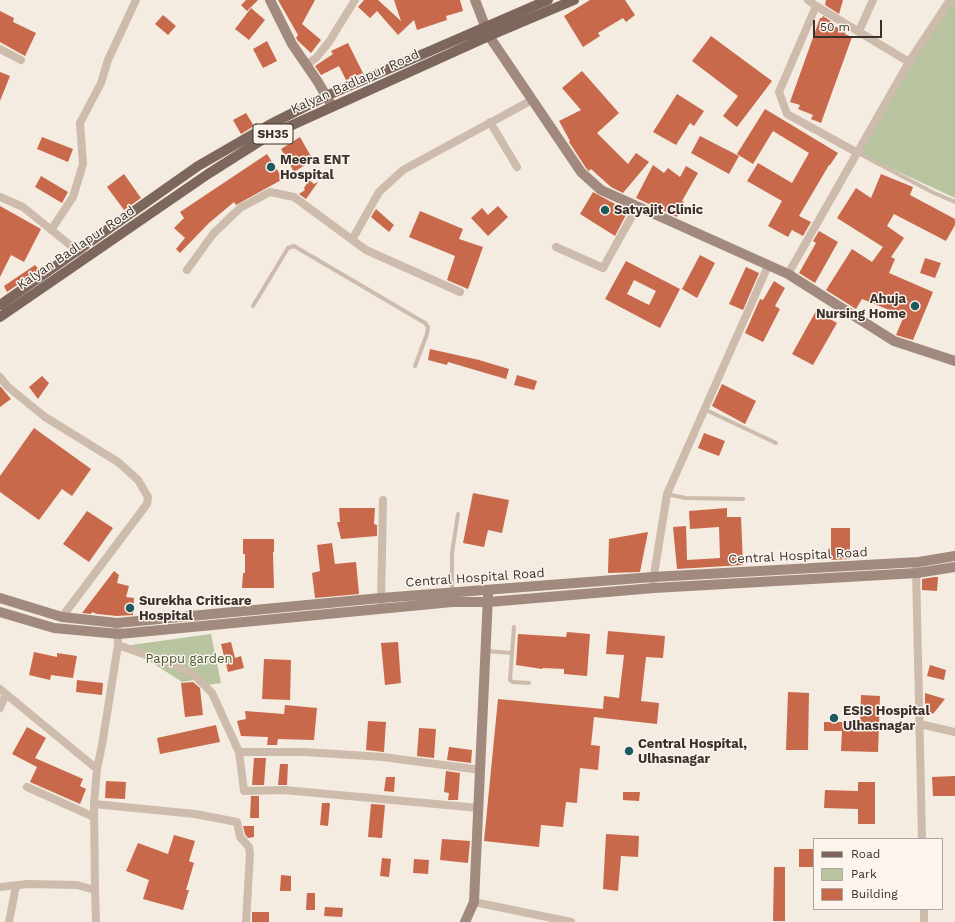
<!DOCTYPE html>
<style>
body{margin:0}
#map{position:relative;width:955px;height:922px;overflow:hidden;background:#f4ebe1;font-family:"Work Sans",sans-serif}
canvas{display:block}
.legend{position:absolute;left:813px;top:838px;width:130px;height:72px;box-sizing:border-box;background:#fbf5ee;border:1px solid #aea6a0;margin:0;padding:5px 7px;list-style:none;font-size:12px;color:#3b302b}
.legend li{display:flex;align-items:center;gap:8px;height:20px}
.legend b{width:20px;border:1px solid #aea6a0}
.scale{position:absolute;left:813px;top:20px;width:69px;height:18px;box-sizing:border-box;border:2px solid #3b302b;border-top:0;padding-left:5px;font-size:12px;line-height:14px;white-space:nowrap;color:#3b302b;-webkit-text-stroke:3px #fbf5ee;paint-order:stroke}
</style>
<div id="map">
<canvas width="955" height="922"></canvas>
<ul class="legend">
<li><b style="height:5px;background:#7d675c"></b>Road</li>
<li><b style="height:11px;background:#b8c4a0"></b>Park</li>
<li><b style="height:11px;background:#c8694b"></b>Building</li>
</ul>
<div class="scale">50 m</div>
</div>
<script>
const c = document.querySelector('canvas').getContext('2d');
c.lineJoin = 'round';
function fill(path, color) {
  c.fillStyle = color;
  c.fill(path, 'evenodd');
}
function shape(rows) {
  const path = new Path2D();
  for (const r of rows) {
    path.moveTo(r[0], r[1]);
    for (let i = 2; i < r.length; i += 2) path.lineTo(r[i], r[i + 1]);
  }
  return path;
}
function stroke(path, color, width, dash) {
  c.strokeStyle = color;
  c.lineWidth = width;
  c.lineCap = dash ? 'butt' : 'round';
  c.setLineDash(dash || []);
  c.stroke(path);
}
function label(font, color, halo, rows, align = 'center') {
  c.font = font + ' "Work Sans",sans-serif';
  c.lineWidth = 3;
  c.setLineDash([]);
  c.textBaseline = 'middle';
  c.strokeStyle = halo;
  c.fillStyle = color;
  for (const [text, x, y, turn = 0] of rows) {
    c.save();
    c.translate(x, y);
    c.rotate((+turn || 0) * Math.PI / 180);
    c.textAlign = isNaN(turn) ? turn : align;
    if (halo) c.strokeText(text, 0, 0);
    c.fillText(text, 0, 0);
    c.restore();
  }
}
fill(shape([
 [951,0,955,0,955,198,858,153],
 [211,634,221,683,201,686,200,679,182,682,145,658,131,645]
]), '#b8c4a0');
fill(shape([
 [246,0,258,0,247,11,241,5],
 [278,0,315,0,302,24,321,40,311,53,298,41,296,38,298,35],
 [364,0,378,0,401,21,394,0,460,0,463,11,446,16,447,20,417,30,414,20,398,35,377,11,370,18,358,7],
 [590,0,625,0,635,15,626,22,623,18,598,33,600,36,583,47,564,16],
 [826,0,843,0,839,14,825,5],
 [251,8,265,20,249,40,235,29],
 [0,11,14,18,13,22,36,33,25,56,0,42],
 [163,15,176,26,168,35,155,24],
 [823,16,835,24,834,26,846,31,845,34,852,37,821,123,811,119,813,115,798,109,800,105,790,102,820,18,822,18],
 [711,36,772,81,737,127,723,116,738,96,692,61],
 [267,41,277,61,263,68,253,49],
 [348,43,363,73,346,80,339,66,321,75,315,66,333,54,331,51],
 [582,71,619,113,597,133,628,164,636,153,649,162,623,193,611,187,591,169,589,171,586,168,569,142,570,141,559,121,581,110,562,88],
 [0,72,10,76,0,101],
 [677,94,704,111,694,126,690,123,676,145,653,132],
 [765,109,838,153,830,165,829,165,799,216,811,222,803,236,792,230,788,237,768,226,782,201,747,181,758,163,792,183,809,153,773,131,753,164,737,154],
 [246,113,254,126,241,134,233,120],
 [700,136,739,156,729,174,691,153],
 [42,137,73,149,68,162,37,149],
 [300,137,313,160,294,172,281,149],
 [267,154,283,179,236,205,234,202,209,223,180,253,176,249,185,238,174,228,184,218,180,212],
 [653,165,664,173,668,168,680,177,686,166,698,173,682,201,684,202,677,217,636,198],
 [124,174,141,198,124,210,107,187],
 [881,174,913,187,910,195,955,219,955,225,946,241,894,214,887,226,904,238,891,257,895,259,889,273,933,292,913,340,896,335,904,316,862,299,856,309,826,290,852,249,872,262,883,247,837,218,856,188,871,198],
 [41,176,68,192,62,203,35,187],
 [309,180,314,184,318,182,306,199,299,194,305,190,304,188],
 [593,192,628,211,615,236,580,214],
 [0,206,41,229,24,262,11,255,0,277],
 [498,206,508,217,488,236,471,218,482,208,488,215],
 [376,209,394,225,389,232,371,217],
 [420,211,463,229,459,239,483,247,468,289,447,280,455,256,409,237],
 [819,231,838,242,815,283,799,273,816,243,813,241],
 [700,255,715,263,697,298,682,289],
 [925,258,941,263,935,278,920,273],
 [626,261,680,289,660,328,605,299],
 [634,280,656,291,649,305,627,294],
 [35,265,39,270,7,292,4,286],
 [746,267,759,273,743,310,729,304],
 [774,281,785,288,775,306,780,309,763,342,745,333,760,299,763,300],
 [816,311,837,323,813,365,792,354],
 [430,349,479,360,509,369,506,379,448,362,447,365,428,360],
 [517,375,537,381,534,390,514,385],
 [42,376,49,383,38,399,29,387],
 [722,384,756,401,745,424,712,406],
 [0,386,11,399,0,407],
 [34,428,91,469,72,496,62,489,39,520,0,492,0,476],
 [704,433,725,441,719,456,698,448],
 [473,493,509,500,502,533,488,530,484,547,463,543],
 [339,508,375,508,374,524,377,525,377,536,341,539,337,522,340,522],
 [727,508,727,517,741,517,743,565,677,569,673,527,686,526,687,560,720,558,719,527,690,529,689,511],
 [87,511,113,528,89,562,63,544],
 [831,528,850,528,850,559,831,560],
 [648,532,640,572,608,573,609,539],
 [243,539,274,539,274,552,273,552,274,588,242,588,243,573,245,573,245,554,243,554],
 [332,543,335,564,356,562,359,594,315,598,312,573,320,571,317,545],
 [114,571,119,575,117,583,129,586,126,597,134,598,133,615,117,616,97,614,92,612,91,614,82,613],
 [935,577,938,577,937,591,922,590,922,579],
 [608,631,665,636,663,658,646,657,641,701,659,703,657,724,594,717,591,745,600,746,598,770,580,768,577,803,566,802,563,827,541,825,539,847,484,841,498,699,603,709,604,696,619,698,624,655,606,654],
 [567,632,590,634,587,676,564,674,564,669,543,668,542,669,516,665,518,634,566,637],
 [231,642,235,658,241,656,244,668,228,672,221,644],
 [398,642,401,683,385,685,381,643],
 [34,652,57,657,57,653,77,656,73,678,51,675,50,680,29,675],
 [264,659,291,660,290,700,262,699],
 [930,665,946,670,944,680,927,676],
 [77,680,103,683,102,695,76,692],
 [193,682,200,688,203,715,185,717,181,683],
 [788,692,809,693,808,750,786,750],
 [925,693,945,699,933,714,925,708],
 [861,695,880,696,878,752,841,751,842,731,824,731,824,722,860,722],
 [285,705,317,708,314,740,278,739,277,745,267,745,268,737,241,736,237,721,246,719,245,711,284,714],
 [368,721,386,722,384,752,366,750],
 [216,725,220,742,160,754,157,738],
 [27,727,46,738,35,758,83,779,80,786,86,789,80,804,30,782,37,767,12,754],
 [419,728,436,729,434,758,417,756],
 [449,747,472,750,471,763,447,760],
 [254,758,266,758,264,785,252,785],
 [280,764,288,764,287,785,278,785],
 [446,771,460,773,458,800,448,800,449,793,444,792],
 [955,776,955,796,933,796,932,777],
 [386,777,395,777,394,792,384,791],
 [106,781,126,782,125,799,105,798],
 [858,782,875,782,875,824,858,824,858,809,824,808,825,790,858,791],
 [623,792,640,792,639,801,623,800],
 [251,796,259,796,259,818,250,818],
 [322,803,330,803,328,826,320,825],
 [371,804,385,805,382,838,368,837],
 [243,826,254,826,254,837,248,838,245,834],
 [606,834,639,836,638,857,621,856,618,891,603,889],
 [174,835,195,841,189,861,194,863,186,890,189,890,183,910,143,899,149,880,126,871,138,843,168,854],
 [442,839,470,841,468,863,440,860],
 [799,849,814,849,814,867,799,867],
 [382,858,391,859,389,877,380,876],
 [414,859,429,860,428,874,413,873],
 [774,867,785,867,785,921,773,921],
 [281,875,291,876,291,891,280,891],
 [307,893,315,893,315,910,306,910],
 [325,907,343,908,342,917,324,916],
 [252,912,269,912,269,922,252,922]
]), '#c8694b');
stroke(shape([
 [858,153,934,193,955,202],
 [253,306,288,248,294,246,425,323,428,327,427,334,415,366],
 [706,410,776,443],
 [667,494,685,498,743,499],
 [452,592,452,553,458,514],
 [514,627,510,680,513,682,529,683],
 [486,651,512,653]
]), '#cdbbac', 4);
stroke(shape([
 [808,0,816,6,779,92,787,114,858,153],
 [816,6,909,62],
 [859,31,873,0],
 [0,49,21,60],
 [306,65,316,58,329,42,355,0],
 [490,122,517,167],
 [0,197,23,207,86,258],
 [51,230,73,197,83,164,80,123,101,83,108,60,136,0],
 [352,240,379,192,403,170,532,100],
 [556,247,603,268,637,207],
 [187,270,213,234,240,208,270,192,294,197,366,250,460,292],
 [788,274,909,62,950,0],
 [0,377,7,386,45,417,118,462,138,480,148,497,147,504,62,617],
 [916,567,922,839],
 [653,581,667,494,768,266],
 [381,603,383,500],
 [118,645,171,664,194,675,212,693,239,752,244,791,284,790,479,808],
 [0,689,97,769],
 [0,708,6,694],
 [920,724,955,732],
 [239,752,305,752,383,757,481,770],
 [27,787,94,817],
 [94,804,195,814,237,822,240,837,249,847,250,853,246,922],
 [0,887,28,884,77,885,95,890,96,922],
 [95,890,94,804,97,769,102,745,118,645,117,623],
 [474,902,571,922],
 [924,909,924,922],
 [9,922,16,886]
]), '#cdbbac', 8);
stroke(shape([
 [270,0,292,44,318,82,332,106],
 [475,0,489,36,581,172,601,190,788,274,894,341,955,361],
 [0,598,62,617,117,623,381,598,653,577,919,562,955,556],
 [0,612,54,628,119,634,452,602,489,602,654,588,917,573,955,567],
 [465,922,474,902,488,596]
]), '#a18a7d', 10);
stroke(shape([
 [0,305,198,166,269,125,326,96,548,0],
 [0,317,208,174,268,136,489,36,574,0]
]), '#7d675c', 10);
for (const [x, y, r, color] of [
 [271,167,5,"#1f5a5e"],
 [605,210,5,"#1f5a5e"],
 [915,306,5,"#1f5a5e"],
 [130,608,5,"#1f5a5e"],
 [834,718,5,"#1f5a5e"],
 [629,751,5,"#1f5a5e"]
]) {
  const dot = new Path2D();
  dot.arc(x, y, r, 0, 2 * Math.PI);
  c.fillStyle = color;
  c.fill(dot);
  stroke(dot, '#fbf5ee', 1.5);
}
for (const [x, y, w] of [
 [273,134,40]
]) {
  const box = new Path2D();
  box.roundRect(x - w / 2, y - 10, w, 20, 3);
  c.fillStyle = '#fbf5ee';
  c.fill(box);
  stroke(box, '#3b302b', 1);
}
label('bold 12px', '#3b302b', null, [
 ["SH35",273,134]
]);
label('13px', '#3b302b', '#fbf5ee', [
 ["Kalyan Badlapur Road",355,82,-24],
 ["Kalyan Badlapur Road",76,248,-34],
 ["Central Hospital Road",798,556,-3],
 ["Central Hospital Road",475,578,-4]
]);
label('bold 13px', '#3b302b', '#fbf5ee', [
 ["Meera ENT",280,160],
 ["Hospital",280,175],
 ["Satyajit Clinic",614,210],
 ["Ahuja",906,299,"right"],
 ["Nursing Home",906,314,"right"],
 ["Surekha Criticare",139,601],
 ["Hospital",139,616],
 ["ESIS Hospital",843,711],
 ["Ulhasnagar",843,726],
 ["Central Hospital,",638,744],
 ["Ulhasnagar",638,759]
], 'left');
label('13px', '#4a5a2e', '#fbf5ee', [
 ["Pappu garden",189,659]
]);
</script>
